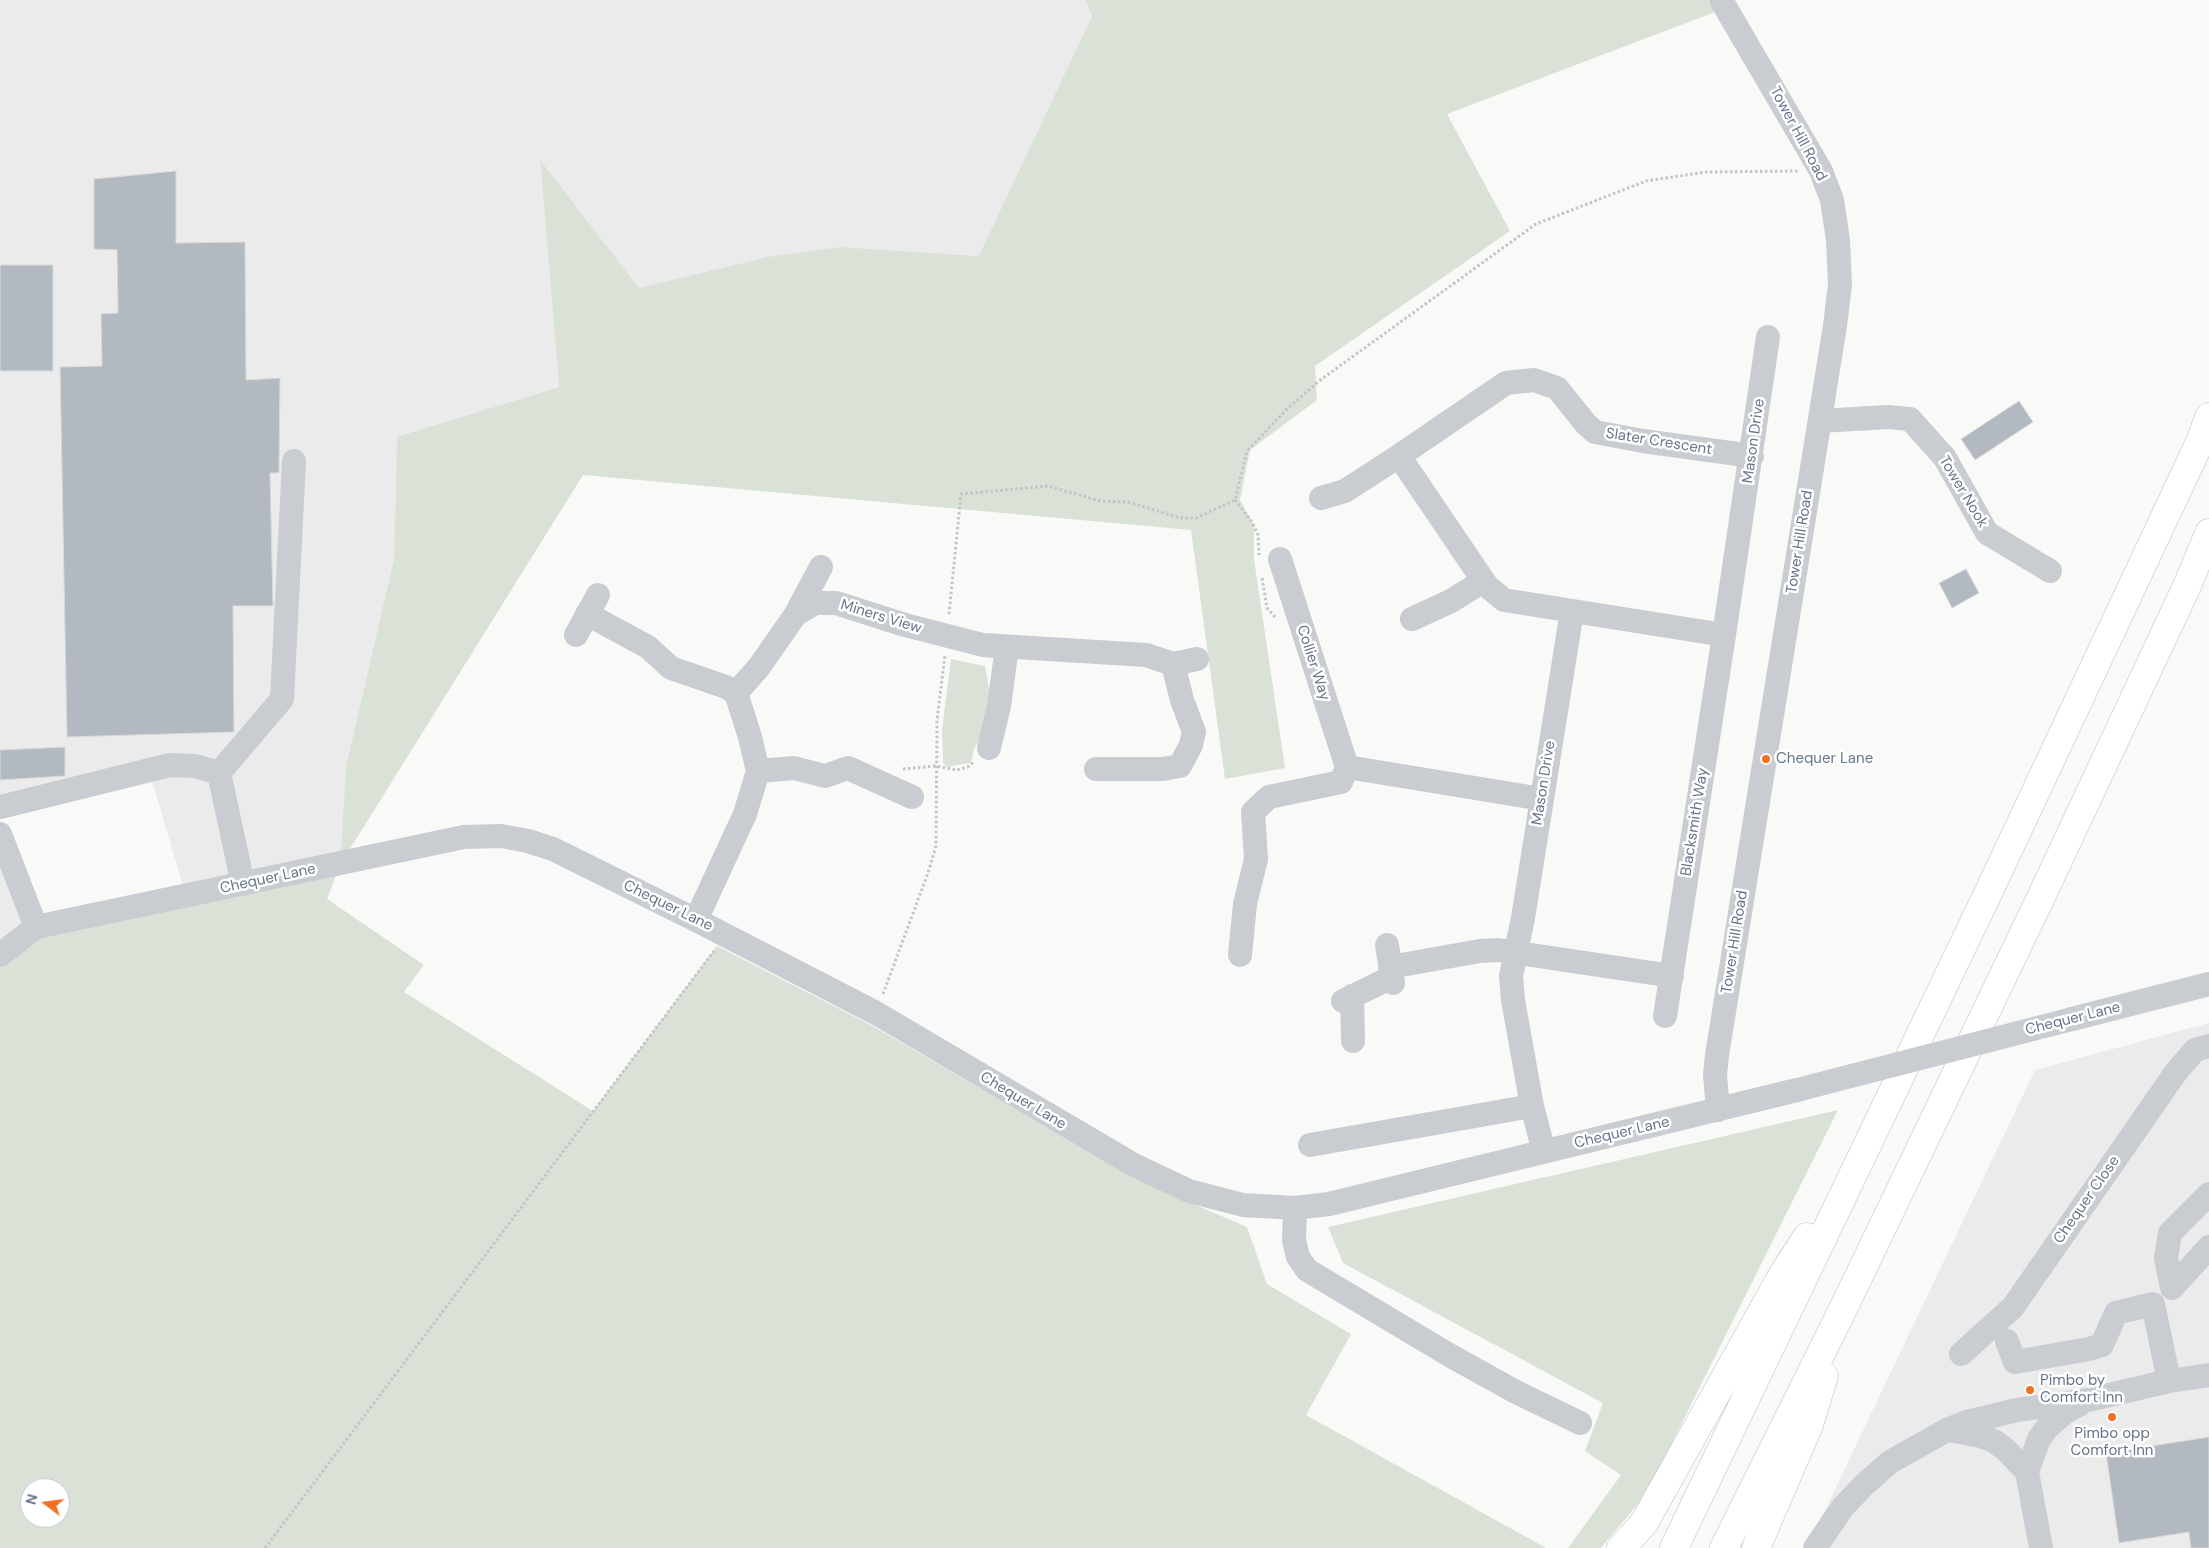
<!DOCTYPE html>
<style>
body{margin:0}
#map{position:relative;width:2209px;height:1548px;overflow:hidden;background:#f9faf7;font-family:"DM Sans",sans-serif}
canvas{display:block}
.north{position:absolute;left:20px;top:1478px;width:50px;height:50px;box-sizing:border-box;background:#fff;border:1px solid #c2c8d1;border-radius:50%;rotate:285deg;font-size:14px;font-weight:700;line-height:20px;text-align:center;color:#66758b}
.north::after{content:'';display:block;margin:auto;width:18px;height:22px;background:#f07221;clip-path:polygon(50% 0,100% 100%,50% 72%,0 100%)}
</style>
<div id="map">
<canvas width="2209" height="1548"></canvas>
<div class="north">N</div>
</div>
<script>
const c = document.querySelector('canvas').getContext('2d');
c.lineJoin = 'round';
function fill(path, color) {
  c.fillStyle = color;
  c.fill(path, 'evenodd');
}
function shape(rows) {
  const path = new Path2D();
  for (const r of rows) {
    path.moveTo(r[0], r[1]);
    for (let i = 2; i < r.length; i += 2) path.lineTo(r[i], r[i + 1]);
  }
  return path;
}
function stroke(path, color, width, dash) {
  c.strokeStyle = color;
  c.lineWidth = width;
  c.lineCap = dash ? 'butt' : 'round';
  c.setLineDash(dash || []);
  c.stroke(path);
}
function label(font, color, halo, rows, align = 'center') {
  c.font = font + ' "DM Sans",sans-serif';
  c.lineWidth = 5;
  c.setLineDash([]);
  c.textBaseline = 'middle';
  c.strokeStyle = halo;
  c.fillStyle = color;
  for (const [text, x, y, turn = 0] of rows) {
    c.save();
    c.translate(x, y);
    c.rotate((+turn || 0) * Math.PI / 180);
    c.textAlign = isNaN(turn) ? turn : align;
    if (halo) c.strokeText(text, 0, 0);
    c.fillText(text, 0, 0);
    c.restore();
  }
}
fill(shape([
 [0,0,1086,0,1092,16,980,256,841,247,639,288,540,161,559,387,397,438,394,559,346,766,340,865,186,896,151,777,0,816],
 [0,829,36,927,0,955],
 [2209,1023,2209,1548,1807,1548,2035,1070]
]), '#eaebea');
fill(shape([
 [1086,0,1708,0,1715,12,1447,114,1510,231,1315,366,1317,400,1250,450,1240,500,1254,525,1254,559,1285,768,1225,779,1191,530,583,475,340,865,327,899,424,965,404,992,593,1111,717,946,871,1025,1140,1181,1247,1227,1267,1284,1351,1334,1306,1415,1546,1548,0,1548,0,955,36,927,340,865,346,766,394,559,397,437,559,387,540,160,639,288,768,257,841,247,979,256,1092,16],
 [30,1488,60,1488,60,1518,30,1518],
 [951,659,985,666,989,689,993,692,983,734,974,749,972,759,969,763,947,767,943,762,942,729],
 [1838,1110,1647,1493,1601,1548,1568,1548,1621,1475,1585,1451,1603,1403,1343,1263,1328,1227]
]), '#dae2d8');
const building = shape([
 [176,171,176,243,245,242,246,380,280,378,279,473,270,473,273,606,233,606,234,732,67,737,60,367,102,366,101,314,118,313,117,250,94,249,94,179,176,171],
 [0,265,53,265,53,371,0,371,0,265],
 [2019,401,2033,422,1975,460,1961,439,2019,401],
 [1966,569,1979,593,1952,608,1939,583,1966,569],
 [65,747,65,776,0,780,0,750,65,747],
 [2209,1437,2209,1548,2191,1548,2189,1532,2119,1543,2106,1453,2209,1437]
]);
fill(building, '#b2b9c1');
stroke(building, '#dbdcd9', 1);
const highway = shape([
 [1621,1548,1644,1523,1783,1274,1807,1237],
 [1674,1548,1990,889,2200,442,2209,417],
 [1724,1548,1846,1303,2043,893,2187,586,2209,533],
 [1756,1548,1809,1425,1824,1376]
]);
stroke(highway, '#bbbec2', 29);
stroke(shape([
 [1235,500,1252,522,1258,535,1259,555],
 [1262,578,1267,608,1276,618],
 [949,614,961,494,1048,486,1100,501,1128,502,1180,518,1196,518,1235,500,1247,451,1286,410,1319,381,1536,224,1646,181,1706,172,1798,171],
 [903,769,936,766,957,770,968,767,974,761],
 [883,994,928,873,936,846,937,720,945,655],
 [265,1548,714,951]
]), '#c2c4c7', 3, [2.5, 2.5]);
stroke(shape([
 [1820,421,1888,417,1910,419,1945,458,1987,533,2050,571],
 [1399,456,1506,383,1534,380,1557,388,1586,424,1595,432,1643,441,1752,456],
 [1321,498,1345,491,1399,456,1487,586,1504,600,1724,635,1768,337],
 [1280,559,1347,767,1542,799],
 [587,614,648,647,671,668,726,687,736,693,750,737,758,771,745,814,696,920],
 [796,614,821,567],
 [1412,619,1451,601,1483,581],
 [576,635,598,595],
 [1173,664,1197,659],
 [736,693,759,667,796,614,815,603,836,603,905,625,983,645,1146,655,1173,664,1182,700,1194,732,1191,745,1180,766,1163,769,1096,769],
 [989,748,999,706,1007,647],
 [758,771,794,768,825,776,848,768,912,797],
 [219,773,282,699,294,461],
 [0,807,170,765,195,766,219,773,243,884],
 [0,834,36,927],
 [1387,945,1393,983],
 [0,955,36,927,464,837,501,836,528,841,553,849,696,920,876,1013,1134,1165,1189,1191,1243,1205,1295,1208,1329,1204,1797,1090],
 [1240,955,1245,904,1256,859,1253,812,1269,797,1341,782,1347,767],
 [1390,967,1480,951,1498,950,1672,976],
 [1352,996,1353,1041],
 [1343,1001,1392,977],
 [1665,1016,1724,635],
 [2072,1019,2209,984],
 [1718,1110,1715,1075,1717,1055,1835,326,1840,284,1838,240,1832,200,1821,171,1721,0],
 [1310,1145,1532,1106],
 [1544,1152,1532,1106,1513,1000,1511,976,1523,918,1572,611],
 [2209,1194,2170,1233,2166,1258,2172,1288,2209,1247],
 [1295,1208,1294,1240,1298,1257,1307,1270,1451,1356,1516,1392,1580,1423],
 [2007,1341,2015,1362,2089,1349,2102,1345,2116,1313,2153,1304,2169,1381],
 [1961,1354,2013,1307,2176,1072,2195,1050,2209,1046],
 [1949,1430,1981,1436,1994,1441,2005,1449,2027,1472,2041,1548],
 [2027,1472,2039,1439,2046,1429,2064,1413,2080,1404],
 [1815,1548,1843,1507,1865,1484,1890,1462,1947,1430,1967,1422,2017,1410,2088,1400,2169,1381,2209,1375]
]), '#c9ccd1', 24);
stroke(highway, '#fff', 28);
stroke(shape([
 [1797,1090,2072,1019]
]), '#c9ccd1', 24);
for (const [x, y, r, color] of [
 [1766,759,5,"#f07221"],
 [2030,1390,5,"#f07221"],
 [2112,1417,5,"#f07221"]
]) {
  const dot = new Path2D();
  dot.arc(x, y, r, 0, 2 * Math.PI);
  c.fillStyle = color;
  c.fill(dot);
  stroke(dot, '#fff', 2);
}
label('15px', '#66758b', '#fff', [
 ["Tower Hill Road",1798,134,62],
 ["Mason Drive",1754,441,-82],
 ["Slater Crescent",1659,442,9],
 ["Tower Nook",1963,492,59],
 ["Tower Hill Road",1800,542,-81],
 ["Miners View",881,617,17],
 ["Collier Way",1313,663,72],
 ["Mason Drive",1544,783,-81],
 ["Blacksmith Way",1695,822,-81],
 ["Chequer Lane",268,879,-12],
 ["Chequer Lane",668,906,26],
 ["Tower Hill Road",1735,942,-81],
 ["Chequer Lane",2073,1019,-14],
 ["Chequer Lane",1023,1101,31],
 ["Chequer Lane",1622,1133,-13],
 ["Chequer Close",2087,1200,-55]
]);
label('15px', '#66758b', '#fff', [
 ["Chequer Lane",1776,759],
 ["Pimbo by",2040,1381],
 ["Comfort Inn",2040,1398],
 ["Pimbo opp",2112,1434,"center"],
 ["Comfort Inn",2112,1451,"center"]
], 'left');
</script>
